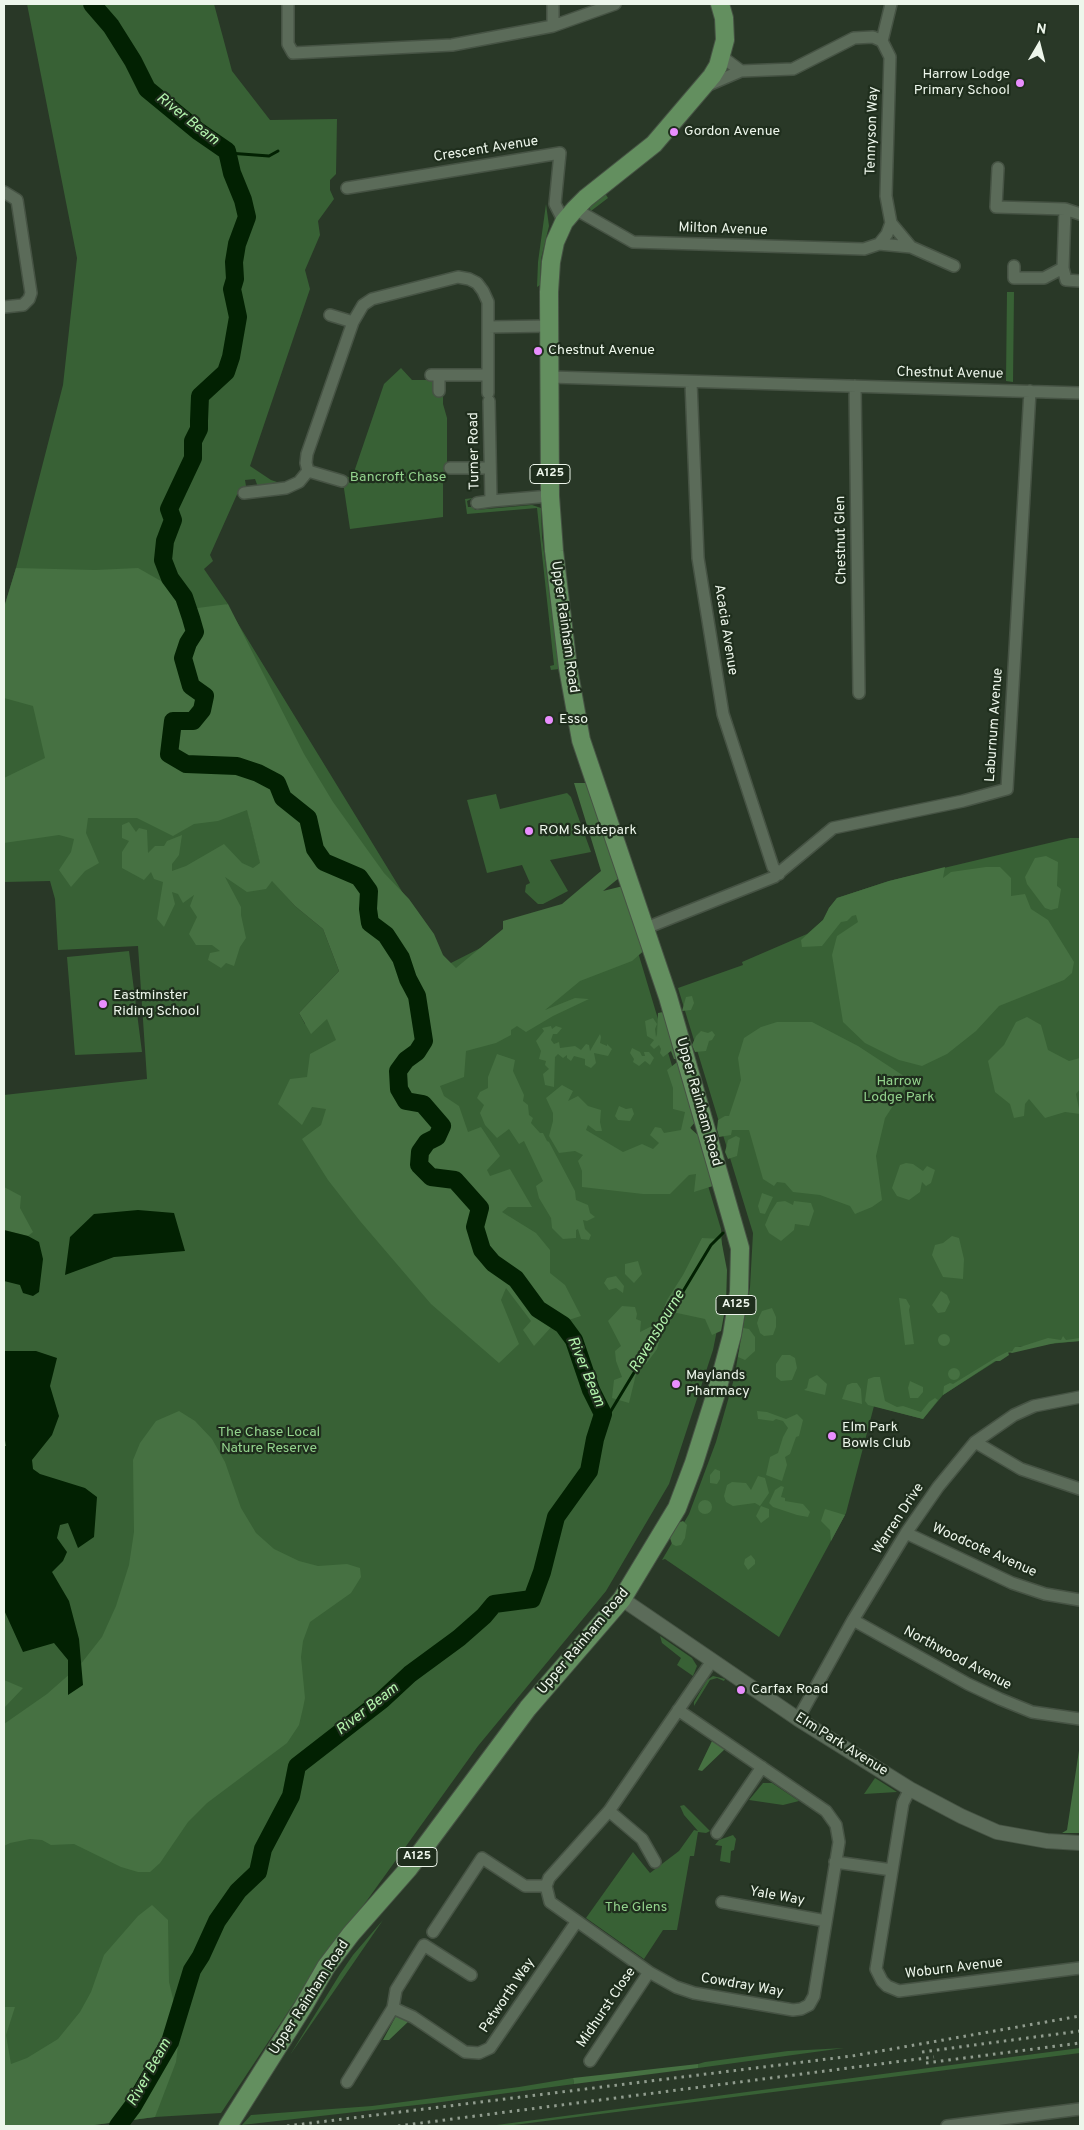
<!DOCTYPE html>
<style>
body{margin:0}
#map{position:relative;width:1084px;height:2130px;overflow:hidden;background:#293827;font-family:Overpass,sans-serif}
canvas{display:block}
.frame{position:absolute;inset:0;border:5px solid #edf6eb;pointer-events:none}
.north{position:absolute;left:1014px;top:20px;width:50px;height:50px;-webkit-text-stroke:4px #1f2e1d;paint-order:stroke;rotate:8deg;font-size:14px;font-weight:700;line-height:20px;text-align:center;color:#edf6eb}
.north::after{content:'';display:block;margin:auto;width:18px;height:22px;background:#edf6eb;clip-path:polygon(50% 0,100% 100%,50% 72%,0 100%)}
</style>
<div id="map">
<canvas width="1084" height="2130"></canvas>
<div class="frame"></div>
<div class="north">N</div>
</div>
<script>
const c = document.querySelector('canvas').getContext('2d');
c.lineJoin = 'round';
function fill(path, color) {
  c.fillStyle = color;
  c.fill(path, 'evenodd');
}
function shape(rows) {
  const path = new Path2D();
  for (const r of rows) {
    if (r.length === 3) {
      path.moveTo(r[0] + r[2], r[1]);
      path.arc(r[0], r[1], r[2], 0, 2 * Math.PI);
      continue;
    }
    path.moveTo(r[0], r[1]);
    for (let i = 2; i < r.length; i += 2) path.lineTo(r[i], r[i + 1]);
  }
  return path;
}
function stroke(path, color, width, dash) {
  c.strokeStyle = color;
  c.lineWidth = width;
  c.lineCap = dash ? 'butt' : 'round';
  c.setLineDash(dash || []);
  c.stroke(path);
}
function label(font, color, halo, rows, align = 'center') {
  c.font = font + ' Overpass,sans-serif';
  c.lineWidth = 4.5;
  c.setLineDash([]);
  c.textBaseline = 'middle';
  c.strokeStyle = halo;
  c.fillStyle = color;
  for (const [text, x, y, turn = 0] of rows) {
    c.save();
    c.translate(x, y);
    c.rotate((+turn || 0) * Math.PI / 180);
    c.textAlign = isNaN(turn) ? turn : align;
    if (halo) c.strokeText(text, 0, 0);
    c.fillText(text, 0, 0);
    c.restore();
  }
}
fill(shape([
 [27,4,214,4,232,71,270,120,337,119,336,174,330,180,330,190,334,199,318,221,320,235,305,270,310,289,250,466,271,480,283,484,258,487,255,479,245,480,246,486,244,489,239,490,210,555,213,561,204,569,228,604,226,604,447,965,504,936,619,889,721,1229,725,1290,713,1350,669,1484,606,1591,478,1746,304,1988,221,2113,155,2117,86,2126,4,2126,4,1095,147,1079,138,946,58,950,55,899,50,881,4,882,4,607,16,568,63,385,77,258],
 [249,817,326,922,346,971,305,1024,299,1013,339,971,323,929,295,906,262,869],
 [603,190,608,198,591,211,589,207],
 [546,204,549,226,541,259,540,285,537,287,538,262],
 [1007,292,1014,292,1013,382,1006,381],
 [401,368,412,380,433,380,443,393,443,404,447,418,447,479,443,480,443,517,350,529,343,482,345,476,352,478,384,384],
 [473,498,467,501,468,507,474,507,475,510,532,505,541,508,542,537,559,669,551,670,550,666,554,665,537,508,467,514,465,499],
 [567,793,571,797,591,852,550,860,568,891,543,904,538,904,525,892,526,885,530,883,522,865,487,873,467,800,496,794,500,809],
 [1070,838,1080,838,1080,1341,1018,1347,943,1395,923,1419,874,1406,846,1513,779,1637,665,1559,662,1560,689,1514,716,1442,734,1379,750,1287,753,1233,678,988,743,965,742,962,807,934,823,920,829,908,837,898,889,881],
 [129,951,142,1052,75,1055,67,957],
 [660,1636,692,1658,697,1666,693,1676,677,1665,681,1658,662,1643],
 [713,1676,725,1679,724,1681,717,1678,710,1680,694,1706,694,1702,707,1680],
 [875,1778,897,1792,864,1794],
 [763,1783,772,1783,799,1801,783,1805,749,1800],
 [684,1805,710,1831,706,1833,698,1832,694,1856,690,1856,677,1930,663,1930,644,1959,586,1918,633,1852,650,1873,679,1851,694,1830,698,1831,684,1815,680,1806],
 [733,1835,736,1839,734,1850,731,1851,730,1863,720,1861,722,1846,715,1845,719,1840],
 [383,1920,290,2055,340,1974,353,1955],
 [844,2048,698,2068,698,2064,705,2062,788,2051],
 [1080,2048,1080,2053,506,2126,489,2126],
 [573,2078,574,2084,434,2103,242,2125,251,2115,372,2106,519,2087]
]), '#386135');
fill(shape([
 [16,568,95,570,138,568,168,585,178,605,190,609,228,604,304,754,333,802,384,873,409,899,434,934,443,955,456,968,503,929,503,921,562,904,601,871,574,783,589,783,619,878,603,891,627,885,647,948,632,961,580,981,545,1010,575,998,589,999,553,1016,526,1032,517,1026,511,1030,511,1035,496,1043,466,1051,464,1077,440,1086,444,1096,459,1106,468,1132,481,1127,500,1156,487,1170,490,1176,510,1169,532,1207,508,1207,502,1212,536,1233,550,1250,550,1273,565,1285,581,1316,553,1325,534,1346,523,1330,531,1321,506,1288,501,1300,519,1344,499,1363,431,1304,360,1221,328,1180,302,1139,321,1125,326,1109,312,1107,302,1125,278,1104,290,1079,307,1077,310,1054,336,1040,327,1019,311,1034,299,1013,339,971,323,929,295,906,272,881,266,889,247,892,225,877,241,907,241,915,246,938,240,947,234,966,226,963,221,968,208,960,210,953,220,951,212,945,196,945,189,934,197,917,190,906,194,895,183,903,178,894,172,892,175,904,164,927,157,919,163,882,154,879,151,872,144,880,122,868,122,852,129,841,122,838,122,825,129,822,136,832,139,828,147,830,148,853,155,846,164,846,167,841,182,835,179,855,172,864,172,871,186,866,224,844,242,863,253,868,260,863,247,810,218,821,194,824,173,836,137,818,88,818,86,833,99,863,85,871,71,887,59,870,71,852,74,839,59,835,4,843,4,778,45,758,33,706,4,698,4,608],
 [1046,856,1058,862,1057,886,1061,889,1058,908,1051,910,1045,908,1027,884,1025,877,1035,858],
 [945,867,943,878,951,872,986,867,1000,867,1011,878,1011,896,1025,894,1031,909,1048,920,1074,962,1072,973,1064,980,999,1006,976,1031,947,1054,922,1066,899,1060,865,1043,843,1022,832,955,837,936,858,922,856,915,852,916,847,921,841,922,822,946,802,947,801,940,823,920,829,908,837,898,889,881],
 [692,996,694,1003,691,1010,682,1011,686,997],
 [663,1012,679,1059,674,1059,671,1051,663,1057,660,1053,661,1049,659,1045,654,1049,650,1045,654,1040,647,1036,645,1021,653,1018,657,1024,655,1029,656,1037,657,1034,658,1013],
 [1027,1017,1041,1025,1048,1050,1069,1061,1080,1058,1080,1089,1076,1094,1080,1114,1065,1112,1045,1118,1029,1099,1025,1104,1024,1116,1014,1118,1010,1104,995,1092,988,1061,1004,1045,1016,1022],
 [777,1022,812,1022,858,1046,910,1080,885,1118,876,1156,882,1200,872,1207,855,1214,850,1206,820,1195,793,1192,785,1183,777,1182,774,1186,763,1179,749,1130,732,1130,731,1135,719,1137,717,1129,718,1120,725,1116,729,1116,741,1080,738,1058,744,1038,761,1027],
 [551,1026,552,1029,556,1026,562,1028,557,1034,553,1034,551,1040,554,1044,559,1042,560,1048,575,1046,581,1050,586,1044,589,1045,590,1051,600,1034,601,1037,600,1043,607,1046,607,1044,612,1049,608,1056,594,1053,596,1063,591,1068,585,1065,585,1059,574,1056,571,1061,567,1058,567,1055,563,1058,558,1054,555,1057,554,1087,545,1085,543,1074,549,1069,545,1065,546,1061,539,1059,541,1051,536,1041,544,1031,542,1028],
 [701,1031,708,1033,712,1031,715,1035,712,1040,709,1041,706,1051,695,1052,692,1045,696,1036],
 [632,1048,640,1052,642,1056,645,1056,644,1052,649,1052,654,1058,650,1065,645,1061,639,1066,633,1062,634,1059,630,1053],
 [497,1054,515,1060,513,1071,524,1095,523,1101,528,1105,529,1115,533,1118,531,1123,540,1133,543,1133,547,1141,549,1142,575,1191,576,1200,588,1205,590,1213,595,1217,587,1221,583,1220,585,1229,591,1235,589,1240,581,1239,578,1229,576,1230,576,1238,563,1239,552,1228,551,1218,539,1198,536,1186,543,1181,524,1141,519,1144,509,1129,497,1138,485,1125,480,1113,484,1105,477,1098,480,1092,488,1088,488,1077],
 [681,1059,688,1087,686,1094,691,1099,697,1120,690,1128,699,1136,710,1169,713,1186,694,1192,696,1174,689,1175,670,1194,643,1194,582,1187,582,1171,578,1161,583,1155,575,1151,559,1153,549,1136,553,1121,553,1113,546,1098,562,1085,573,1091,568,1101,578,1096,588,1106,601,1110,600,1122,602,1131,596,1131,588,1125,586,1130,623,1152,642,1144,653,1149,659,1143,650,1135,655,1127,661,1128,664,1133,681,1130,685,1112,673,1109,673,1088,667,1070],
 [619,1106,626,1109,632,1108,634,1114,630,1121,618,1120,615,1116],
 [736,1136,740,1138,737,1156,728,1159,725,1152,728,1140],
 [906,1163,913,1164,923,1171,927,1166,935,1170,931,1183,926,1186,922,1182,920,1192,909,1200,897,1196,892,1188,900,1165],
 [4,1187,21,1196,20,1208,33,1232,28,1236,4,1230],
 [762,1193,773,1197,765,1214,760,1213,758,1206],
 [785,1201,793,1205,794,1201,811,1203,814,1211,809,1226,795,1224,794,1230,781,1241,769,1233,765,1225,770,1213,777,1202],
 [952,1236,959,1238,964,1259,963,1279,943,1277,932,1255,935,1245,943,1243],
 [702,1238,721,1239,727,1270,726,1304,721,1331,712,1335,705,1319,663,1310,667,1300,683,1275],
 [638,1261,642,1274,634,1283,625,1274,625,1264],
 [616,1276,624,1286,623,1293,616,1288,609,1290,604,1283,607,1278],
 [941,1291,947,1295,950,1302,945,1312,938,1313,932,1305],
 [899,1298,906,1299,910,1306,909,1310,914,1344,905,1345],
 [622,1306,635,1307,637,1314,636,1319,641,1321,640,1332,650,1327,664,1325,657,1349,646,1364,638,1366,629,1403,612,1398,614,1380,622,1377,616,1361,615,1351,621,1346,608,1321],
 [772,1308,776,1317,776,1327,773,1335,764,1336,760,1333,757,1323,759,1317,762,1311],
 [743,1328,749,1329,755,1337,755,1351,745,1360,738,1357],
 [944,1340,6],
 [1063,1336,1066,1340,1080,1338,1080,1341,1055,1343,1012,1353,1008,1352,1009,1355,1000,1361,995,1361,943,1395,944,1386,950,1383,953,1384,997,1357,1007,1352,1012,1351,1015,1347,1020,1347,1048,1338,1061,1340],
 [782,1355,790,1355,795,1358,797,1368,792,1380,781,1381,776,1377,776,1364],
 [954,1374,6],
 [817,1375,827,1384,825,1395,804,1390,807,1388,809,1379],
 [874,1377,880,1377,885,1401,897,1407,903,1406,921,1412,929,1402,935,1398,938,1400,923,1419,868,1405,865,1401,868,1379],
 [910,1381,923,1387,923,1392,918,1398,910,1398,908,1388],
 [852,1383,857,1383,861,1389,862,1404,842,1399,847,1385],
 [179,1411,195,1421,212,1439,225,1462,241,1508,256,1533,274,1549,299,1561,318,1566,347,1564,360,1568,361,1577,351,1593,310,1622,303,1641,301,1657,305,1698,303,1708,299,1725,287,1743,207,1803,188,1822,160,1863,150,1872,138,1872,121,1867,74,1844,51,1845,42,1840,30,1839,10,1843,4,1846,4,1724,47,1694,80,1665,102,1637,116,1606,129,1565,134,1532,133,1460,140,1443,156,1421],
 [757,1411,767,1412,786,1419,797,1414,803,1420,799,1436,796,1437,790,1454,785,1457,787,1465,782,1481,766,1475,770,1457,778,1453,783,1437,788,1428,783,1421,776,1419,773,1421,758,1419],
 [715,1469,720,1471,720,1479,717,1484,710,1483,710,1475],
 [758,1476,765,1478,769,1493,760,1506,755,1503,733,1506,726,1502,724,1496,727,1485,732,1482,746,1483,751,1490],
 [781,1486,784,1487,781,1497,785,1498,785,1501,803,1504,810,1512,808,1517,797,1515,773,1507,769,1503,775,1490],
 [705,1507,7],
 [761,1506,769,1509,769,1517,761,1523,756,1516],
 [825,1509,845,1515,831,1541,830,1530,821,1521],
 [683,1521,687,1525,685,1538,681,1545,676,1546,672,1544,670,1538,675,1524],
 [751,1555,755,1560,755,1564,748,1570,744,1564,745,1559],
 [4,1680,23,1688,4,1708],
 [712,1741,725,1749,702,1771,698,1770],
 [1080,1744,1080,1833,1062,1833,1067,1830],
 [152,1905,168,1920,169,1982,175,2007,181,2020,176,2062,155,2117,86,2126,4,2126,4,2007,15,2007,6,2035,11,2064,27,2058,58,2039,80,2012,91,1992,104,1955,138,1916],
 [396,2016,410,2020,389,2040,383,2040],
 [698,2064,698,2068,574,2084,573,2078]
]), '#467142');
fill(shape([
 [138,1210,174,1213,185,1251,114,1257,65,1275,70,1237,94,1214],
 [4,1230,28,1236,39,1242,43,1259,39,1292,33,1296,23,1293,20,1285,4,1281],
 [4,1351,36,1351,57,1358,50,1386,59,1416,52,1435,32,1460,33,1469,40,1474,85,1488,97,1497,94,1537,78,1548,68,1523,60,1525,57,1538,67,1552,63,1561,52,1572,69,1601,79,1639,83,1685,68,1695,68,1660,54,1643,23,1652,4,1610,4,1446,6,1446,4,1434]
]), '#022102');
stroke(shape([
 [228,153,269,156,278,151],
 [597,1434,711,1245,723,1233]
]), '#022102', 3);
stroke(shape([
 [92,4,111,26,133,61,147,89,198,131,227,151,232,173,243,200,247,217,237,244,234,262,235,279,232,289,238,317,231,357,226,372,200,396,199,421,199,429,193,441,193,458,169,509,173,520,165,541,163,560,170,578,184,597,191,618,195,632,188,643,183,658,191,686,205,696,202,710,193,721,173,721,169,754,186,764,237,766,258,773,277,783,283,798,308,818,315,849,324,862,359,877,369,891,368,909,370,923,386,935,401,958,408,979,417,996,424,1041,417,1052,406,1060,398,1071,399,1089,406,1101,423,1104,442,1126,437,1137,427,1142,420,1152,419,1165,431,1177,455,1180,480,1208,475,1227,482,1250,493,1263,516,1279,538,1309,563,1325,574,1340,591,1390,603,1414,595,1439,589,1471,556,1517,542,1572,532,1599,494,1604,484,1616,459,1638,410,1674,382,1700,297,1766,291,1796,263,1849,258,1872,238,1891,217,1921,201,1956,192,1970,170,2042,133,2106,118,2126]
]), '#022102', 18);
const minor = shape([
 [288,4,288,44,293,53,452,45,553,26,615,4],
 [553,4,553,26],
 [882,41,890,57,886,196,891,223],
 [721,56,741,71,793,69,854,38,873,37,882,41,891,4],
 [706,86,741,71],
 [998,168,996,207,1065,209,1080,214],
 [347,188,560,153,555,204,564,222],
 [4,192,17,200,31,293,29,299,23,305,4,307],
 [575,209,633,242,864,249,879,244,887,234,891,223,911,247],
 [879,244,911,247,954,266],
 [1014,266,1014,278,1044,278,1063,268,1065,209],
 [1063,268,1066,280,1080,281],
 [330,315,353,322],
 [488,327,549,326],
 [431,375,488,375],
 [439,375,439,391],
 [550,377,1080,393],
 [691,382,698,558,723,714,773,867,779,874],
 [855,386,859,693],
 [489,401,491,501,550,496],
 [450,468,490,468],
 [308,471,342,481],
 [244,493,286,488,299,482,308,471,306,463,307,454,353,322,363,305,372,299,458,277,469,279,477,283,483,291,488,302,488,393],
 [477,503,491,501],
 [646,928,774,877,833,828,963,801,1007,789,1030,391],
 [975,1442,1021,1469,1080,1489],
 [906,1533,1012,1583,1045,1594,1080,1600],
 [853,1620,968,1684,1000,1699,1032,1712,1080,1719],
 [678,1710,826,1811,836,1825,839,1842,814,1996,809,2005,801,2009,793,2010,694,1993,676,1987,649,1972,550,1902,546,1886,549,1878,609,1811,712,1661],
 [798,1719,853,1620,906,1533,938,1487,975,1442,1014,1415,1034,1406,1080,1397],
 [910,1789,903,1803,876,1969,882,1981,887,1986,899,1991,1080,1968],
 [609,1811,642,1839,655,1862],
 [717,1833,762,1767],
 [835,1862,892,1870],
 [722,1902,826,1921],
 [433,1932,482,1858,525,1886,546,1886],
 [393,2008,396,1990,424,1945,471,1975],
 [590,2061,649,1972],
 [347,2082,393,2008,413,2017,465,2052,479,2053,490,2048,577,1921],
 [947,2126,1080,2109]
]);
const tertiary = shape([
 [622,1599,798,1719,910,1789,961,1816,997,1832,1047,1841,1080,1843]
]);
const primary = shape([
 [228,2126,303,2007,326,1967,351,1934,409,1868,528,1708,622,1599,677,1508,694,1463,718,1387,732,1335,739,1292,740,1248,668,997,581,740,568,668,554,551,550,496,549,292,551,262,555,242,564,222,575,209,586,198,654,144,712,76,718,66,725,40,724,18,720,4]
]);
stroke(minor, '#465344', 14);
stroke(tertiary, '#465344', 16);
stroke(primary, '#465344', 20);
stroke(minor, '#5b6b59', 11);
stroke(tertiary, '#5b6b59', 14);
stroke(primary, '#638f5f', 18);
stroke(shape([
 [922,2052,1080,2031],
 [926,2063,1080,2043],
 [287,2126,852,2056,1080,2016],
 [398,2126,934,2057]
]), '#909c8e', 3, [2.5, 5]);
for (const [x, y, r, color] of [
 [1020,83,5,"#e98efe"],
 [674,132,5,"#e98efe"],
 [538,351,5,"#e98efe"],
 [549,720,5,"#e98efe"],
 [529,831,5,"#e98efe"],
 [103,1004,5,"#e98efe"],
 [676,1384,5,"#e98efe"],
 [832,1436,5,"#e98efe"],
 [741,1690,5,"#e98efe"]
]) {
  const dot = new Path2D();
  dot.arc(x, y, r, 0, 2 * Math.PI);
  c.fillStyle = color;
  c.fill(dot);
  stroke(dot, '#1f2e1d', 2);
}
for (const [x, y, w] of [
 [550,474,40],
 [736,1305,40],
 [417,1857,40]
]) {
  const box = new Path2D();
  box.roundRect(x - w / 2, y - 9.5, w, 19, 4);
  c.fillStyle = '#1f2e1d';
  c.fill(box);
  stroke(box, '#edf6eb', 1);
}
label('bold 12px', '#edf6eb', null, [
 ["A125",550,474],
 ["A125",736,1305],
 ["A125",417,1857]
]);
label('14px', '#edf6eb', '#1f2e1d', [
 ["Harrow Lodge",1010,75,"right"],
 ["Primary School",1010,91,"right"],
 ["Gordon Avenue",684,132],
 ["Chestnut Avenue",548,351],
 ["Esso",559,720],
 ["ROM Skatepark",539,831],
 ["Eastminster",113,996],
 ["Riding School",113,1012],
 ["Maylands",686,1376],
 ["Pharmacy",686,1392],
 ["Elm Park",842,1428],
 ["Bowls Club",842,1444],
 ["Carfax Road",751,1690]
], 'left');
label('14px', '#edf6eb', '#1f2e1d', [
 ["Tennyson Way",873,131,-88],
 ["Crescent Avenue",486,150,-9],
 ["Milton Avenue",723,230,2],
 ["Chestnut Avenue",950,374,1],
 ["Turner Road",475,451,-91],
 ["Chestnut Glen",842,540,-91],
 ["Upper Rainham Road",564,627,82],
 ["Acacia Avenue",725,630,81],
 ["Laburnum Avenue",995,725,-86],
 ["Upper Rainham Road",698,1102,74],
 ["Warren Drive",899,1519,-57],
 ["Woodcote Avenue",984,1551,24],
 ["Upper Rainham Road",584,1642,-50],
 ["Northwood Avenue",957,1659,28],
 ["Elm Park Avenue",841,1745,32],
 ["Yale Way",777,1897,10],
 ["Woburn Avenue",954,1969,-7],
 ["Cowdray Way",742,1986,10],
 ["Petworth Way",508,1996,-56],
 ["Upper Rainham Road",310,1998,-57],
 ["Midhurst Close",607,2008,-56]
]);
label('14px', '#92d28c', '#1f2e1d', [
 ["Bancroft Chase",398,478],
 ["Harrow",899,1082],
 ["Lodge Park",899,1098],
 ["The Chase Local",269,1433],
 ["Nature Reserve",269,1449],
 ["The Glens",636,1908]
]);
label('italic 15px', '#b4f5ae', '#1f2e1d', [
 ["River Beam",187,120,38],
 ["Ravensbourne",658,1332,-59],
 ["River Beam",585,1372,67],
 ["River Beam",368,1710,-38],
 ["River Beam",150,2073,-61]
]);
</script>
